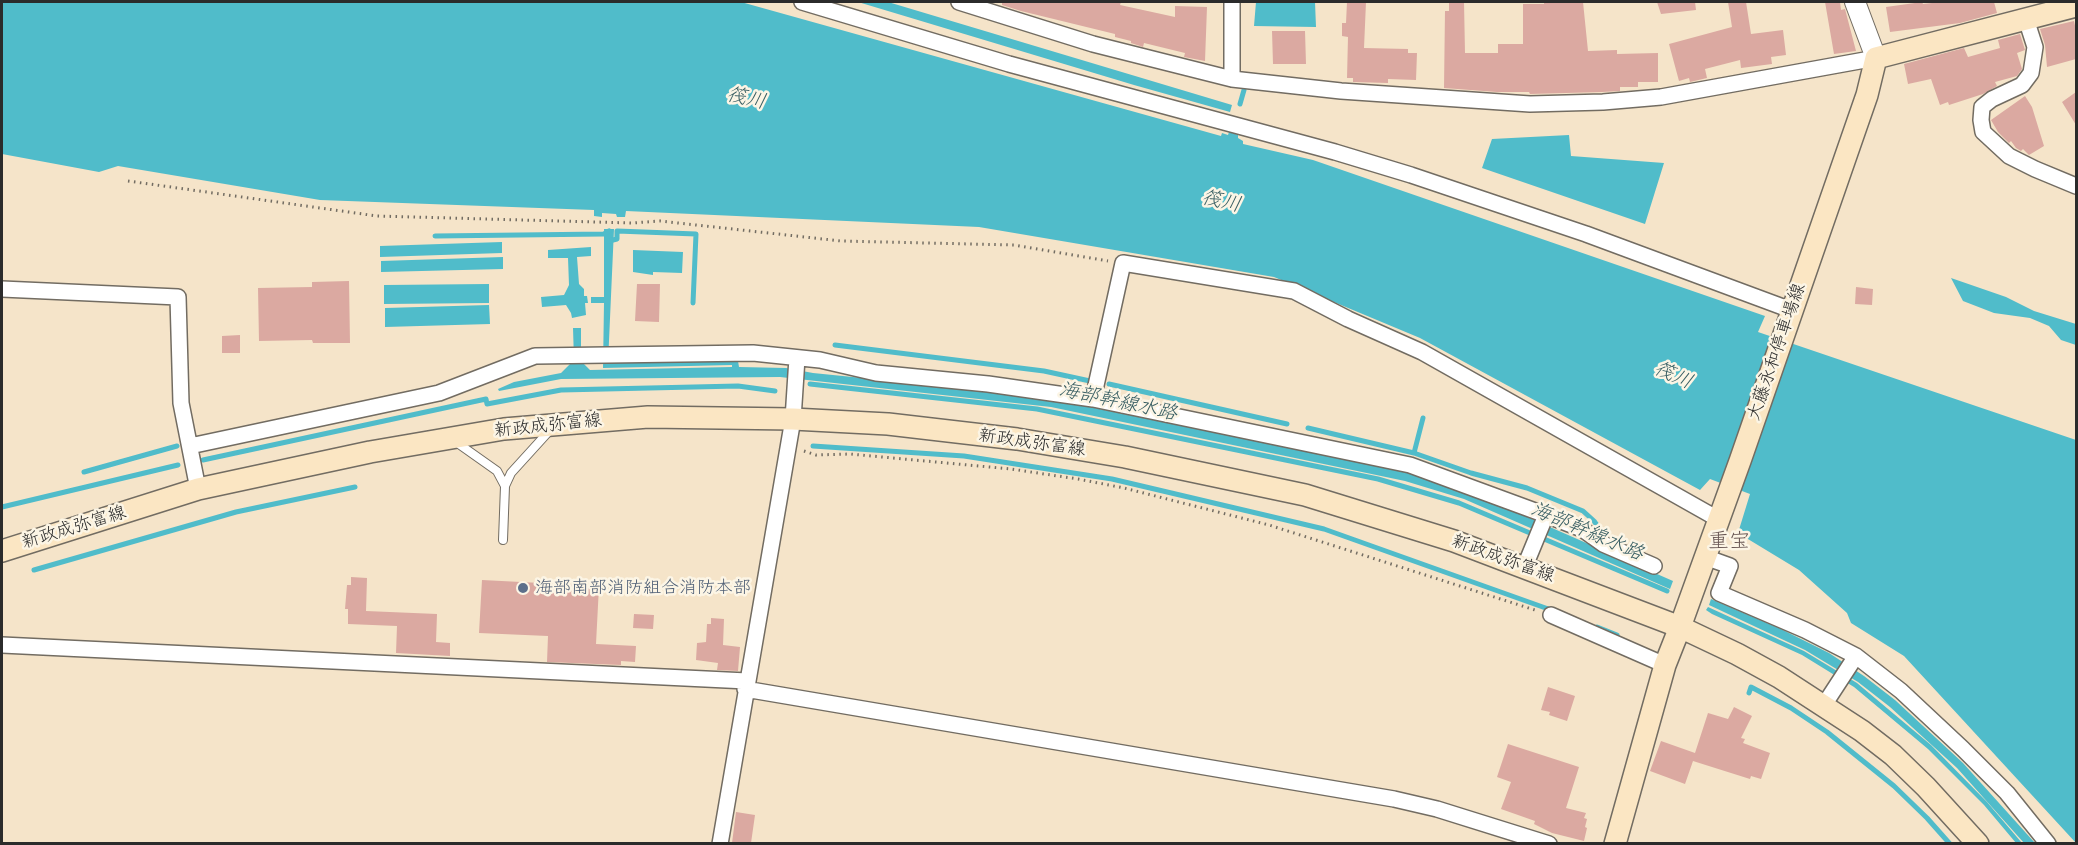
<!DOCTYPE html>
<meta charset="utf-8">
<style>
body{margin:0}
#map{position:relative;width:2078px;height:845px;overflow:hidden;background:#f5e4c9;font-family:Itim,sans-serif}
canvas{display:block}
.frame{position:absolute;inset:0;border:3px solid #2b2b2b;pointer-events:none}
</style>
<div id="map">
<canvas width="2078" height="845"></canvas>
<div class="frame"></div>
</div>
<script>
const c = document.querySelector('canvas').getContext('2d');
c.lineJoin = 'round';
function fill(path, color) {
  c.fillStyle = color;
  c.fill(path, 'evenodd');
}
function shape(rows) {
  const path = new Path2D();
  for (const r of rows) {
    path.moveTo(r[0], r[1]);
    for (let i = 2; i < r.length; i += 2) path.lineTo(r[i], r[i + 1]);
  }
  return path;
}
function stroke(path, color, width, dash) {
  c.strokeStyle = color;
  c.lineWidth = width;
  c.lineCap = dash ? 'butt' : 'round';
  c.setLineDash(dash || []);
  c.stroke(path);
}
function label(font, color, halo, rows, align = 'center') {
  c.font = font + ' Itim,"Klee One",sans-serif';
  c.lineWidth = 5;
  c.setLineDash([]);
  c.textBaseline = 'middle';
  c.strokeStyle = halo;
  c.fillStyle = color;
  for (const [text, x, y, turn = 0] of rows) {
    c.save();
    c.translate(x, y);
    c.rotate((+turn || 0) * Math.PI / 180);
    c.textAlign = isNaN(turn) ? turn : align;
    if (halo) c.strokeText(text, 0, 0);
    c.fillText(text, 0, 0);
    c.restore();
  }
}
fill(shape([
 [2,2,741,2,1221,136,1222,133,1228,135,1229,132,1238,135,1238,138,1243,141,1243,144,1313,160,1765,316,1758,332,2076,440,2076,843,1904,656,1851,623,1847,613,1799,570,1738,533,1750,494,1710,479,1700,490,1420,338,1274,277,979,227,626,211,625,217,617,217,616,214,602,213,602,217,594,216,594,210,320,200,118,166,99,172,2,154],
 [858,2,888,2,1232,105,1230,112,1134,85],
 [1256,2,1315,2,1316,27,1254,26],
 [1569,135,1571,156,1664,163,1645,224,1482,168,1492,139],
 [604,229,614,229,608,363,738,361,739,367,786,368,813,373,1031,395,1407,472,1470,492,1673,581,1670,589,1464,499,1405,481,1051,407,780,377,561,379,499,391,498,389,514,382,561,373,574,360,573,328,581,328,581,361,590,370,732,367,732,365,603,368,604,303,591,303,591,297,604,297],
 [502,242,502,253,380,257,380,246],
 [591,247,591,256,577,257,579,284,584,289,584,296,587,296,588,303,585,303,586,315,572,318,571,313,566,305,542,307,541,297,564,295,569,285,568,258,548,258,548,250],
 [633,250,683,252,682,273,653,272,653,275,633,272],
 [503,257,503,269,381,272,381,261],
 [1951,278,2006,297,2034,311,2076,324,2076,345,2061,340,2049,326,2030,318,1994,313,1963,301],
 [489,284,489,303,384,304,384,285],
 [489,305,490,324,385,327,385,308],
 [1711,599,1781,629,1829,653,1864,676,1895,700,1963,763,2035,843,2024,843,1957,768,1890,707,1858,682,1805,650,1709,605],
 [1708,607,1804,651,1857,683,1931,745,1987,802,2022,843,2016,843,1984,805,1928,749,1854,687,1802,655,1712,614,1706,610]
]), '#50bcca');
stroke(shape([
 [1240,104,1244,90],
 [435,236,604,234,609,231],
 [609,241,617,239,617,231,696,234,693,303],
 [835,345,1044,371,1090,381],
 [810,384,1037,409,1378,479,1459,503,1667,591],
 [1109,384,1287,424],
 [1308,428,1414,453,1471,473,1527,488,1583,511,1594,521,1607,539],
 [813,446,964,456,1112,479,1324,529,1554,611],
 [1414,453,1423,418],
 [203,460,486,399,487,404,561,390,738,386,775,391],
 [84,472,177,446],
 [2,507,178,465],
 [34,570,236,512,355,487],
 [1597,627,1617,635],
 [1749,693,1751,687,1791,708,1827,732,1894,786,1927,818,1950,844]
]), '#50bcca', 5);
fill(shape([
 [1002,2,1121,2,1120,5,1175,17,1175,6,1207,7,1205,61,1184,57,1185,53,1144,43,1143,47,1131,43,1131,41,1115,37,1115,34,1021,11,1002,5],
 [1347,2,1366,2,1364,48,1408,49,1408,53,1417,53,1416,80,1388,79,1388,83,1353,82,1353,78,1347,78,1348,37,1342,36,1342,23,1346,23],
 [1449,2,1464,2,1465,53,1498,53,1498,44,1523,44,1523,4,1544,4,1544,2,1567,2,1567,3,1583,2,1588,51,1617,50,1617,54,1658,53,1658,82,1638,82,1638,87,1620,87,1620,91,1602,92,1530,94,1529,92,1497,92,1444,88,1445,11,1449,11],
 [1657,2,1695,2,1696,10,1661,14],
 [1728,2,1746,2,1751,34,1783,30,1786,55,1771,57,1772,64,1741,68,1740,60,1705,69,1707,78,1690,82,1689,78,1679,81,1669,44,1732,27],
 [1825,2,1840,2,1841,10,1845,9,1856,51,1834,54],
 [1922,2,1923,4,1941,2,1994,2,1997,13,1960,23,1890,32,1886,7],
 [2074,21,2076,30,2076,59,2047,67,2045,45,2040,29],
 [1272,31,1305,31,1306,64,1273,64],
 [2020,34,2025,50,2017,53,2022,69,2017,76,1995,82,1997,86,1983,94,1949,105,1948,102,1940,105,1931,79,1908,84,1904,64,1964,48,1968,57,2000,48,1998,40],
 [2076,92,2076,125,2062,102],
 [2025,96,2032,107,2044,146,2029,155,2023,149,2021,151,2016,148,2011,141,2009,143,1998,132,1991,120],
 [349,281,350,343,313,343,312,340,259,341,258,288,312,287,312,282],
 [637,284,660,284,659,322,635,321],
 [1856,287,1873,289,1872,305,1855,304],
 [240,335,240,353,222,353,222,336],
 [351,577,367,578,366,611,437,614,436,642,450,643,450,656,396,653,397,626,348,624,348,609,345,609,347,585,351,585],
 [482,580,599,586,596,644,636,646,635,662,621,661,621,665,547,662,548,636,479,633],
 [634,614,654,615,653,629,633,628],
 [711,618,724,619,723,645,740,647,738,671,717,670,718,663,696,660,697,643,706,642,707,624,711,624],
 [1548,687,1575,696,1567,721,1549,715,1550,712,1541,710],
 [1734,707,1752,716,1741,738,1745,739,1743,743,1770,753,1761,779,1751,776,1750,779,1693,761,1685,784,1650,771,1661,741,1695,753,1708,713,1728,719],
 [1508,744,1579,767,1566,808,1586,813,1584,818,1587,819,1585,827,1587,828,1584,841,1552,833,1534,824,1535,821,1501,809,1511,782,1497,777],
 [736,812,755,815,751,843,732,843]
]), '#dba9a1');
const service = shape([
 [456,442,497,471,505,486],
 [503,540,505,486,511,473,551,429]
]);
const minor = shape([
 [802,2,1009,64,1335,152,1411,175,1586,234,1791,310],
 [959,2,1093,44,1232,79,1341,91,1530,104,1603,102,1661,97,1876,58],
 [1232,2,1232,79],
 [2026,19,2035,47,2031,73,2022,85,1992,99,1982,107,1981,120,1983,132,2009,156,2035,169,2076,186],
 [2,289,178,297,181,403,198,489],
 [1093,399,1123,263,1294,291,1348,319,1422,352,1718,519],
 [190,446,439,393,535,356,753,353,820,360,876,373,988,384,1093,399,1410,465,1546,515,1525,566],
 [1546,515,1582,529,1603,544,1654,566],
 [1705,557,1730,566,1719,593,1805,630,1856,656,1901,691,1963,749,2007,793,2048,844],
 [1551,615,1665,665],
 [2,645,747,681],
 [745,689,1394,799,1437,809,1549,844],
 [1824,705,1856,656],
 [720,844,793,419,797,358]
]);
const tertiary = shape([
 [1855,2,1876,58]
]);
const secondary = shape([
 [2,551,198,489,370,452,504,429,648,417,793,419,888,424,1017,439,1125,457,1305,495,1454,541,1680,627,1737,654,1779,677,1862,731,1893,755,1926,787,1978,844],
 [1615,844,1665,665,1680,627,1740,461,1867,95,1876,58,2076,6]
]);
stroke(service, '#726c62', 10);
stroke(minor, '#726c62', 18);
stroke(tertiary, '#726c62', 22);
stroke(secondary, '#726c62', 24);
stroke(shape([
 [128,181,377,216,632,223,660,221,841,241,1014,245,1108,261],
 [804,451,816,455,850,454,1011,469,1078,479,1124,488,1269,525,1538,611]
]), '#726c62', 3, [1.5, 4.5]);
stroke(service, '#fff', 8);
stroke(minor, '#fff', 15);
stroke(tertiary, '#fff', 20);
stroke(secondary, '#fbe6c3', 21);
for (const [x, y, r, color] of [
 [523,588,6,"#5c6f8a"]
]) {
  const dot = new Path2D();
  dot.arc(x, y, r, 0, 2 * Math.PI);
  c.fillStyle = color;
  c.fill(dot);
  stroke(dot, '#fcf5e5', 2);
}
label('18px', '#2b2b2b', '#fcf5e5', [
 ["大藤永和停車場線",1777,352,-71],
 ["新政成弥富線",548,426,-6],
 ["新政成弥富線",1032,443,8],
 ["新政成弥富線",74,528,-17],
 ["新政成弥富線",1503,559,20]
]);
label('18px', '#4e5e75', '#fcf5e5', [
 ["海部南部消防組合消防本部",535,588]
], 'left');
label('italic 20px', '#385e63', '#fcf5e5', [
 ["筏川",746,99,12],
 ["筏川",1221,202,12],
 ["筏川",1673,376,24],
 ["海部幹線水路",1118,402,12],
 ["海部幹線水路",1587,532,23]
]);
label('21px', '#695754', '#fcf5e5', [
 ["重宝",1729,542]
]);
</script>
